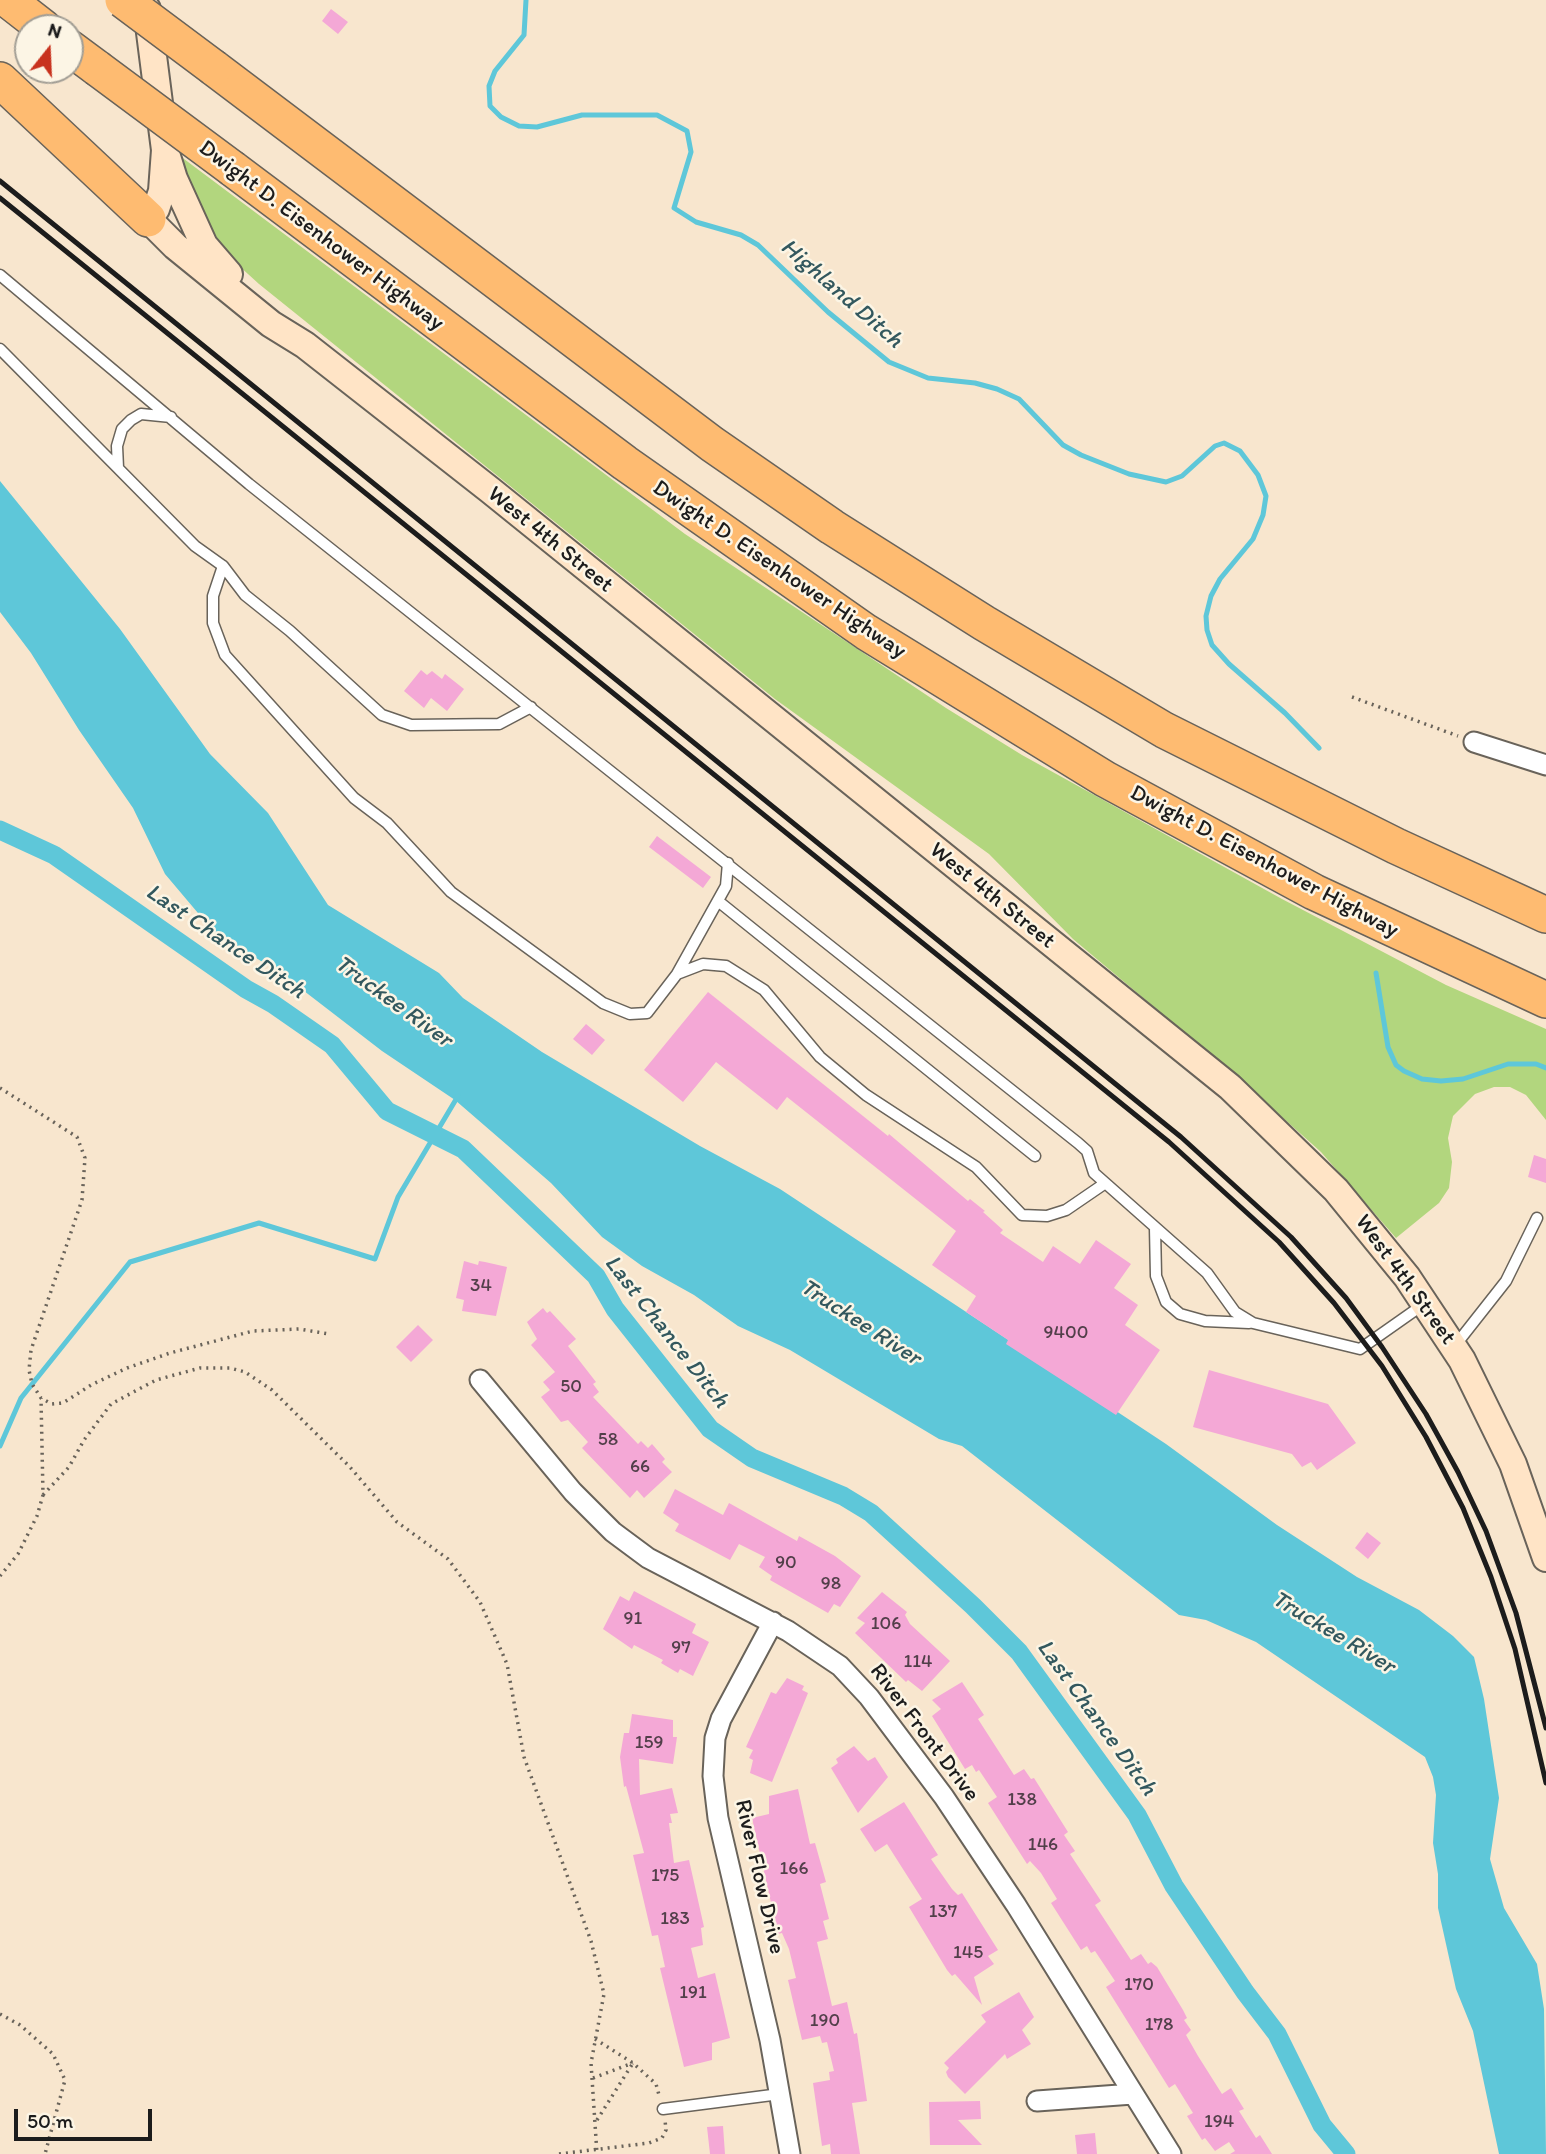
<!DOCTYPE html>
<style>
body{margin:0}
#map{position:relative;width:1546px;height:2154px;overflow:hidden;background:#f8e6ce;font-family:Itim,sans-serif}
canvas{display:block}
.north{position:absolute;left:14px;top:14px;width:70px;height:70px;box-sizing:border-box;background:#fcf5e5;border:2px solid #a29e95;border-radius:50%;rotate:18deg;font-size:19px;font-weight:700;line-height:28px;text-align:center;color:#1c1c1c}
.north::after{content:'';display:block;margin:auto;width:24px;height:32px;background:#c8321e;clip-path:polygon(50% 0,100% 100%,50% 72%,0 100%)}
.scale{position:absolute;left:14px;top:2109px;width:138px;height:32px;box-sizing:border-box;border:4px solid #1c1c1c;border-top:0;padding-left:9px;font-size:21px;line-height:24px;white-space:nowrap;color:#1c1c1c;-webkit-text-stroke:5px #fcf5e5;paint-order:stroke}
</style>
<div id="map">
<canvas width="1546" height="2154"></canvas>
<div class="north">N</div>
<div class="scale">50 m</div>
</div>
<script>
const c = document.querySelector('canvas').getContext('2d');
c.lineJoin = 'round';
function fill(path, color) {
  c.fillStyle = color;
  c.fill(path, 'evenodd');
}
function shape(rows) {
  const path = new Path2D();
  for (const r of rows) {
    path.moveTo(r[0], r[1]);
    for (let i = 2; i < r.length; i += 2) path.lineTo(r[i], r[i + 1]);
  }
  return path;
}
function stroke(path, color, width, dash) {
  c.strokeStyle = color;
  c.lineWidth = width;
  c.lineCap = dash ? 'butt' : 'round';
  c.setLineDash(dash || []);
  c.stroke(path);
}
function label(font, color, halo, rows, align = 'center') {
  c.font = font + ' Itim,sans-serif';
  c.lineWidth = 5;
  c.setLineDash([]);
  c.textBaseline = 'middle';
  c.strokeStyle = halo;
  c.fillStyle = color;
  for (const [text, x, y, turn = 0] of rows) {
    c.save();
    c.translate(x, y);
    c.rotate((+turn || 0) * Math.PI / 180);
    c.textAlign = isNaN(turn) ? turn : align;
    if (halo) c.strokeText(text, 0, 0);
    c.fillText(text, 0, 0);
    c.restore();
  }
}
fill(shape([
 [180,156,685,534,946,708,1022,755,1282,899,1446,985,1546,1029,1546,1120,1526,1095,1510,1087,1494,1087,1475,1094,1453,1116,1448,1138,1452,1162,1449,1188,1439,1203,1396,1238,1321,1152,1235,1075,1073,939,989,854,775,699,259,284,226,254,213,236,188,187]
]), '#b2d67e');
fill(shape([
 [0,481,120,629,210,754,268,813,328,905,439,973,463,998,542,1052,700,1146,780,1189,1166,1444,1277,1525,1357,1577,1419,1610,1453,1636,1474,1657,1484,1699,1499,1798,1490,1859,1504,1908,1537,1964,1544,2009,1546,2154,1499,2154,1473,2031,1456,1989,1438,1908,1438,1874,1433,1843,1436,1795,1433,1777,1425,1757,1256,1642,1206,1620,1179,1615,962,1446,939,1439,790,1350,738,1326,694,1295,642,1266,602,1237,551,1183,455,1100,382,1051,282,974,214,932,165,874,133,808,79,730,31,653,0,612]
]), '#5ec7d9');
stroke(shape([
 [526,0,524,35,495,71,489,86,490,106,501,117,519,126,537,127,582,115,657,115,687,131,691,152,674,208,696,222,741,235,758,245,828,312,889,362,928,378,975,383,997,389,1019,399,1063,445,1081,455,1129,474,1166,482,1182,476,1215,446,1224,443,1240,451,1258,475,1266,496,1263,515,1253,539,1220,579,1211,596,1206,616,1207,630,1212,645,1229,664,1285,713,1319,748],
 [1376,973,1388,1047,1396,1065,1404,1071,1422,1079,1441,1081,1463,1079,1508,1064,1536,1064,1546,1068],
 [0,1446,21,1398,130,1262,259,1223,375,1259,398,1197,458,1096]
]), '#5ec7d9', 5);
stroke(shape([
 [0,830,54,855,246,989,273,1004,332,1045,387,1111,463,1149,596,1276,615,1309,710,1429,752,1458,843,1496,871,1513,973,1606,1019,1652,1137,1815,1174,1886,1245,1992,1277,2034,1322,2125,1346,2154]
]), '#5ec7d9', 19);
fill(shape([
 [331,9,348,22,338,34,322,21],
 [421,670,427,675,432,671,442,679,445,674,464,689,447,711,431,698,424,708,404,691],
 [657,836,711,877,703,888,649,847],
 [708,992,888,1136,889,1134,968,1201,970,1199,985,1211,983,1212,1003,1230,1000,1233,1043,1262,1053,1246,1080,1264,1096,1240,1131,1264,1114,1288,1138,1305,1125,1325,1160,1350,1116,1415,1006,1344,1008,1340,966,1312,976,1296,932,1265,956,1231,787,1097,777,1110,716,1062,683,1102,644,1070],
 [586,1024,605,1040,592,1055,573,1039],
 [1534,1155,1546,1159,1546,1183,1528,1177],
 [464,1261,478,1265,479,1261,485,1262,507,1267,496,1316,462,1311,464,1300,456,1298],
 [543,1308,547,1313,550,1311,576,1339,568,1346,596,1382,593,1384,599,1392,593,1397,638,1444,641,1441,648,1448,652,1444,665,1459,662,1462,672,1472,644,1498,637,1490,630,1498,582,1448,588,1442,568,1420,561,1422,541,1397,550,1390,543,1382,555,1372,531,1345,537,1339,527,1322],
 [418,1325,433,1340,411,1362,396,1347],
 [1209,1370,1328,1404,1356,1443,1317,1470,1311,1462,1302,1467,1292,1454,1193,1427],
 [675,1489,723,1515,729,1503,797,1541,799,1536,835,1556,861,1576,840,1607,834,1604,828,1613,770,1580,772,1576,759,1567,765,1557,739,1544,730,1560,675,1531,679,1524,663,1513],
 [1367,1532,1381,1543,1368,1559,1355,1548],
 [634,1591,696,1624,692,1633,709,1642,693,1676,680,1669,678,1673,661,1663,663,1660,634,1645,632,1649,603,1629,620,1596,629,1601],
 [882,1592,907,1612,905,1615,910,1624,950,1661,922,1691,908,1680,906,1682,855,1633,865,1623,857,1618],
 [787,1678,804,1686,802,1690,808,1693,772,1782,750,1773,753,1760,749,1758,753,1750,746,1747,771,1692,776,1694],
 [962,1682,984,1715,978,1719,1014,1775,1024,1769,1031,1779,1034,1778,1068,1832,1064,1835,1075,1851,1070,1854,1101,1901,1095,1905,1131,1960,1141,1954,1148,1964,1151,1962,1157,1967,1183,2010,1187,2018,1184,2020,1191,2030,1186,2035,1198,2056,1222,2094,1231,2088,1244,2109,1239,2111,1256,2138,1260,2135,1272,2154,1230,2154,1235,2151,1229,2142,1215,2151,1205,2138,1202,2140,1187,2116,1193,2113,1175,2084,1169,2088,1106,1987,1115,1981,1095,1951,1091,1953,1087,1946,1081,1950,1051,1903,1057,1899,1041,1873,1030,1861,1027,1864,988,1803,997,1797,979,1770,976,1772,972,1765,965,1769,932,1716,941,1709,932,1700],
 [632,1714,673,1720,673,1737,677,1737,673,1764,639,1759,640,1795,672,1788,678,1813,670,1814,672,1823,669,1823,674,1863,689,1860,704,1927,701,1928,703,1945,691,1948,698,1978,715,1973,730,2038,712,2043,712,2060,684,2067,660,1968,665,1967,658,1935,652,1936,633,1855,644,1853,626,1786,624,1787,620,1757,624,1733,629,1733],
 [854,1746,868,1761,875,1757,888,1777,858,1813,831,1768,838,1763,836,1759],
 [798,1789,810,1844,815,1843,826,1882,820,1884,829,1919,823,1921,828,1939,817,1942,832,2006,847,2002,854,2034,857,2033,867,2101,852,2103,860,2154,831,2154,830,2144,822,2146,813,2083,830,2080,829,2072,834,2071,827,2042,822,2043,820,2036,802,2040,788,1980,796,1978,789,1949,782,1933,778,1934,752,1818,769,1814,769,1796],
 [904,1802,938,1855,931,1859,952,1889,958,1895,962,1893,998,1950,988,1956,994,1964,974,1977,982,2005,955,1974,952,1976,947,1970,909,1907,922,1899,887,1844,875,1852,860,1829],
 [1019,1992,1034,2017,1022,2030,1031,2044,1007,2059,1005,2054,965,2094,948,2077,946,2072,949,2068,944,2063,986,2022,981,2015],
 [980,2101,981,2119,958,2120,982,2145,930,2145,929,2102],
 [723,2126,725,2154,710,2154,707,2127],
 [1095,2133,1097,2154,1077,2154,1075,2135]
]), '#f4a8d6');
const lane = shape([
 [0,275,249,484,1078,1143,1087,1151,1094,1173,1207,1273,1235,1312,1253,1323,1360,1349,1424,1304],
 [0,349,195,546,223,566],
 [118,468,117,446,122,429,131,420,141,414,171,417],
 [531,707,499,724,411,725,382,715,290,631,245,595,223,566,213,596,213,623,225,655,354,798,387,823,451,892,603,1003,630,1014,647,1013,677,974,703,964,726,966,764,990,820,1057,866,1095,976,1167,1022,1215,1047,1216,1066,1210,1104,1184],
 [718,901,1035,1156],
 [677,974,726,886,728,863],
 [1155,1228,1156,1276,1166,1302,1180,1314,1205,1321,1249,1323],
 [1454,1347,1506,1281,1537,1218],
 [663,2109,780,2094]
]);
const street = shape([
 [1474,742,1546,765],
 [480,1380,573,1492,613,1532,648,1558,788,1631,840,1666,869,1697,944,1797,1016,1905,1171,2154],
 [773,1622,721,1719,715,1738,713,1776,718,1818,770,2040,790,2154],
 [1037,2101,1133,2094]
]);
const secondary = shape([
 [147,9,165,150,174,179,204,245,229,274],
 [165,150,162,191,156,209,148,219,175,246,271,324,305,345,490,490,1230,1087,1336,1190,1407,1277,1462,1360,1513,1464,1546,1558]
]);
const highway = shape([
 [8,0,44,28],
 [70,48,97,68],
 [214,68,712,444,832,527,984,623,1164,730,1396,846,1546,915],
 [0,80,148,219],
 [233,169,625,463,866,632,1105,779,1314,892,1546,1000]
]);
stroke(lane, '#69635a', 13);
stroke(street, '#69635a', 23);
stroke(secondary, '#69635a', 30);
stroke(highway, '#69635a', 38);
stroke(shape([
 [1352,697,1458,736],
 [0,1088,77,1137,85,1158,82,1200,31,1350,29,1370,32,1384,41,1398,52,1404,63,1403,91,1385,127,1368,170,1353,253,1331,299,1329,329,1334],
 [43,1495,69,1467,84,1440,111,1404,156,1380,200,1368,230,1368,245,1372,272,1390,349,1466,397,1522,448,1559,480,1602,507,1664,524,1757,591,1941,604,1994,591,2063,597,2154],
 [0,1576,18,1554,37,1516,43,1495,41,1398],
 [0,2014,20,2025,53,2054,65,2080,45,2154],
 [595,2039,633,2063,656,2084,659,2095],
 [593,2078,633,2063],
 [597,2120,633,2063],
 [559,2154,649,2143,662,2138,666,2130,665,2120]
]), '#69635a', 3.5, [2, 5]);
stroke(lane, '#fff', 10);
stroke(street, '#fff', 19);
stroke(secondary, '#ffe4c6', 26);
stroke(highway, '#febb71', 35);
stroke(shape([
 [0,181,1181,1137,1291,1237,1346,1298,1382,1347,1426,1414,1458,1472,1486,1531,1516,1613,1546,1728],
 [0,198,1169,1142,1279,1242,1334,1303,1382,1366,1426,1437,1463,1508,1491,1577,1515,1649,1546,1783]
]), '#1c1c1c', 5);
const highwayBridge = shape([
 [123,0,214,68],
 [97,68,233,169]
]);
stroke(highwayBridge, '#69635a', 38, []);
stroke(highwayBridge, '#febb71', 35);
label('19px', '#523f4a', null, [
 ["34",481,1286],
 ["9400",1066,1333],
 ["50",571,1387],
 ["58",608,1440],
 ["66",640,1467],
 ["90",786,1563],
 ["98",831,1584],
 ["91",633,1619],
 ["106",886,1624],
 ["97",681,1648],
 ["114",918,1662],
 ["159",649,1743],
 ["138",1022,1800],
 ["146",1043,1845],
 ["166",794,1869],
 ["175",665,1876],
 ["137",943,1912],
 ["183",675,1919],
 ["145",968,1953],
 ["170",1139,1985],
 ["191",693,1993],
 ["190",825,2021],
 ["178",1159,2025],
 ["194",1219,2122]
]);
label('23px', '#1c1c1c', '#fcf5e5', [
 ["Dwight D. Eisenhower Highway",321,236,37],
 ["West 4th Street",550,540,39],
 ["Dwight D. Eisenhower Highway",779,570,34],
 ["Dwight D. Eisenhower Highway",1264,862,28],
 ["West 4th Street",992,896,39],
 ["West 4th Street",1405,1280,54],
 ["River Front Drive",924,1733,53],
 ["River Flow Drive",759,1877,77]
]);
label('italic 24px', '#33585e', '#fcf5e5', [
 ["Highland Ditch",841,294,41],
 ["Last Chance Ditch",225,942,34],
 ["Truckee River",393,1002,36],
 ["Truckee River",860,1323,33],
 ["Last Chance Ditch",666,1332,52],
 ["Truckee River",1333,1633,31],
 ["Last Chance Ditch",1096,1718,54]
]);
</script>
